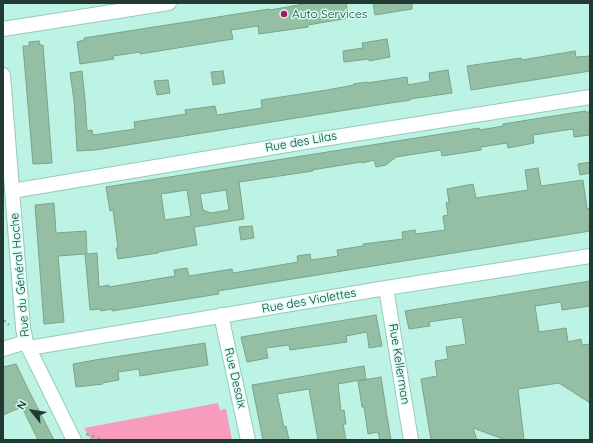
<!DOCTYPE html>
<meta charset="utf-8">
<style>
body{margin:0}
#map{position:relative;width:593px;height:443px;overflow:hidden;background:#bdf3e5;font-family:Quicksand,sans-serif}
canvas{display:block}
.frame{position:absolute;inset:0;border:4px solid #233934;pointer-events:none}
.north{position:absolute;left:12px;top:391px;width:40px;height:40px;-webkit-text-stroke:3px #d3fef2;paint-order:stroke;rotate:300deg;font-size:11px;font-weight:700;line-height:16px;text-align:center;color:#233934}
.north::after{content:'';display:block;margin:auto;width:14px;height:18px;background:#233934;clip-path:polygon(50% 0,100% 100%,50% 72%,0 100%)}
</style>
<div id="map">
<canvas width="593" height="443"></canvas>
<div class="frame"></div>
<div class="north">N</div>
</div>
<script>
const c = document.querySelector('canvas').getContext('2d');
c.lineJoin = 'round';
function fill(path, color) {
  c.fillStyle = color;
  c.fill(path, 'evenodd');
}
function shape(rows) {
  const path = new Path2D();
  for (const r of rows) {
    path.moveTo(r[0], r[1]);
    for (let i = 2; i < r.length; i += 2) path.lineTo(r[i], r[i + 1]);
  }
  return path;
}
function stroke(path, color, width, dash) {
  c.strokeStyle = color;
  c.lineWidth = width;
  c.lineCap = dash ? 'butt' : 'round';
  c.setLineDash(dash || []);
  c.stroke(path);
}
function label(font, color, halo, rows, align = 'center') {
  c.font = font + ' Quicksand,sans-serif';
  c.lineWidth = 3;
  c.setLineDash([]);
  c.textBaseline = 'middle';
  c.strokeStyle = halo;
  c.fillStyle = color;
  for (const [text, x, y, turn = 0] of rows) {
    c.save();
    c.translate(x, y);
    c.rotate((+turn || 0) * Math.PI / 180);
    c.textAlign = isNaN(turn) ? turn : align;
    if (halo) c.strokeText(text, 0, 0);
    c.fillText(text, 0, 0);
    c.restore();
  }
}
fill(shape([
 [218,403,220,410,226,409,232,440,91,440,84,428]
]), '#f89cbd');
const building = shape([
 [310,3,346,3,349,18,308,25,308,27,259,34,258,26,231,30,233,39,140,54,140,52,113,56,114,59,80,64,77,42,84,40,84,38,256,11,269,9,270,10,310,3],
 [373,3,412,3,412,9,375,15,373,3],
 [387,39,390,57,369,61,369,59,344,62,343,51,363,48,362,43,387,39],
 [39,41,40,45,43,45,52,163,33,164,23,46,29,46,29,42,39,41],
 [575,51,576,57,590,56,590,71,471,90,467,66,521,58,522,60,575,51],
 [448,70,452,93,410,99,411,100,384,104,96,150,77,151,74,100,70,73,82,71,85,99,87,131,92,130,93,135,135,129,134,122,186,114,185,110,208,107,215,106,217,115,262,108,261,100,327,90,354,85,353,84,367,82,367,83,407,77,408,85,430,81,429,73,448,70],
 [223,71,225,83,213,85,211,72,223,71],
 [168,80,170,93,157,95,154,81,168,80],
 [585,111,585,112,590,112,590,135,574,137,573,129,533,135,534,143,508,148,507,143,481,147,481,150,442,156,441,150,396,157,386,165,376,167,374,160,362,163,361,162,312,170,313,171,239,182,244,219,194,227,197,245,158,252,158,253,118,259,116,248,118,248,113,210,110,211,106,187,479,128,480,130,503,126,503,124,585,111],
 [187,190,191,216,165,220,161,194,187,190],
 [226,190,229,210,211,213,203,210,200,194,226,190],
 [590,162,590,173,580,175,578,164,590,162],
 [538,168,541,186,583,180,587,209,590,208,590,231,218,291,219,294,112,311,112,309,101,311,101,309,90,310,85,254,58,256,64,322,44,324,35,205,54,203,56,233,86,231,87,254,97,253,99,287,109,285,109,287,175,276,174,270,187,268,189,276,232,269,233,273,298,262,297,256,310,254,311,260,338,256,337,250,363,246,363,244,403,239,402,232,415,230,416,234,445,230,443,216,448,215,446,203,449,202,447,189,473,184,476,198,528,190,525,170,538,168],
 [252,226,254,238,241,240,239,227,252,226],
 [590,281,590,306,562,310,561,302,535,306,539,332,566,328,568,342,581,339,582,345,590,344,590,403,559,383,518,389,524,440,506,440,473,428,477,440,431,440,421,379,437,376,435,361,448,359,446,347,466,344,462,317,429,322,430,326,409,329,405,311,590,281],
 [376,315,382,346,369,348,367,332,346,336,347,342,290,350,289,345,266,348,268,358,247,362,241,337,376,315],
 [205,343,208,365,140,376,139,369,118,372,119,380,102,383,103,384,76,387,73,364,95,360,205,343],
 [16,364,28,389,54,440,38,440,22,407,3,415,3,367,16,364],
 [364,366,366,379,338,384,341,411,344,410,346,424,343,424,346,440,318,440,309,389,277,394,284,427,286,426,289,440,263,440,252,385,364,366],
 [381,377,387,416,391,440,380,440,378,432,368,434,364,407,362,407,358,381,381,377]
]);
fill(building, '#95bfa4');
stroke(building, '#7aa389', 1);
const street = shape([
 [3,29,169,3],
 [3,75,23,328,26,342,32,355,74,440],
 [12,191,323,139,590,97],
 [386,288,411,440],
 [221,315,248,440],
 [29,348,386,288,590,256],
 [3,349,26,342]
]);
stroke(street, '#95cabc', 16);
stroke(shape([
 [3,321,5,321,9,325],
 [86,434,105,440]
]), '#85b0a5', 2.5, [3, 3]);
stroke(street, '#fff', 14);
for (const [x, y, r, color] of [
 [284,14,4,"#a61b60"]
]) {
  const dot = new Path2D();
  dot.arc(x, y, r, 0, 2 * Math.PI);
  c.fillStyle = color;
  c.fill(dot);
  stroke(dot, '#d3fef2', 1.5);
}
label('12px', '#233934', '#d3fef2', [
 ["Auto Services",292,14]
], 'left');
label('12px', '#233934', '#d3fef2', [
 ["Rue des Lilas",301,142,-10],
 ["Rue du Général Hoche",20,275,-95],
 ["Rue des Violettes",309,301,-10],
 ["Rue Kellerman",399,364,81],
 ["Rue Desaix",235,378,77]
]);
</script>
